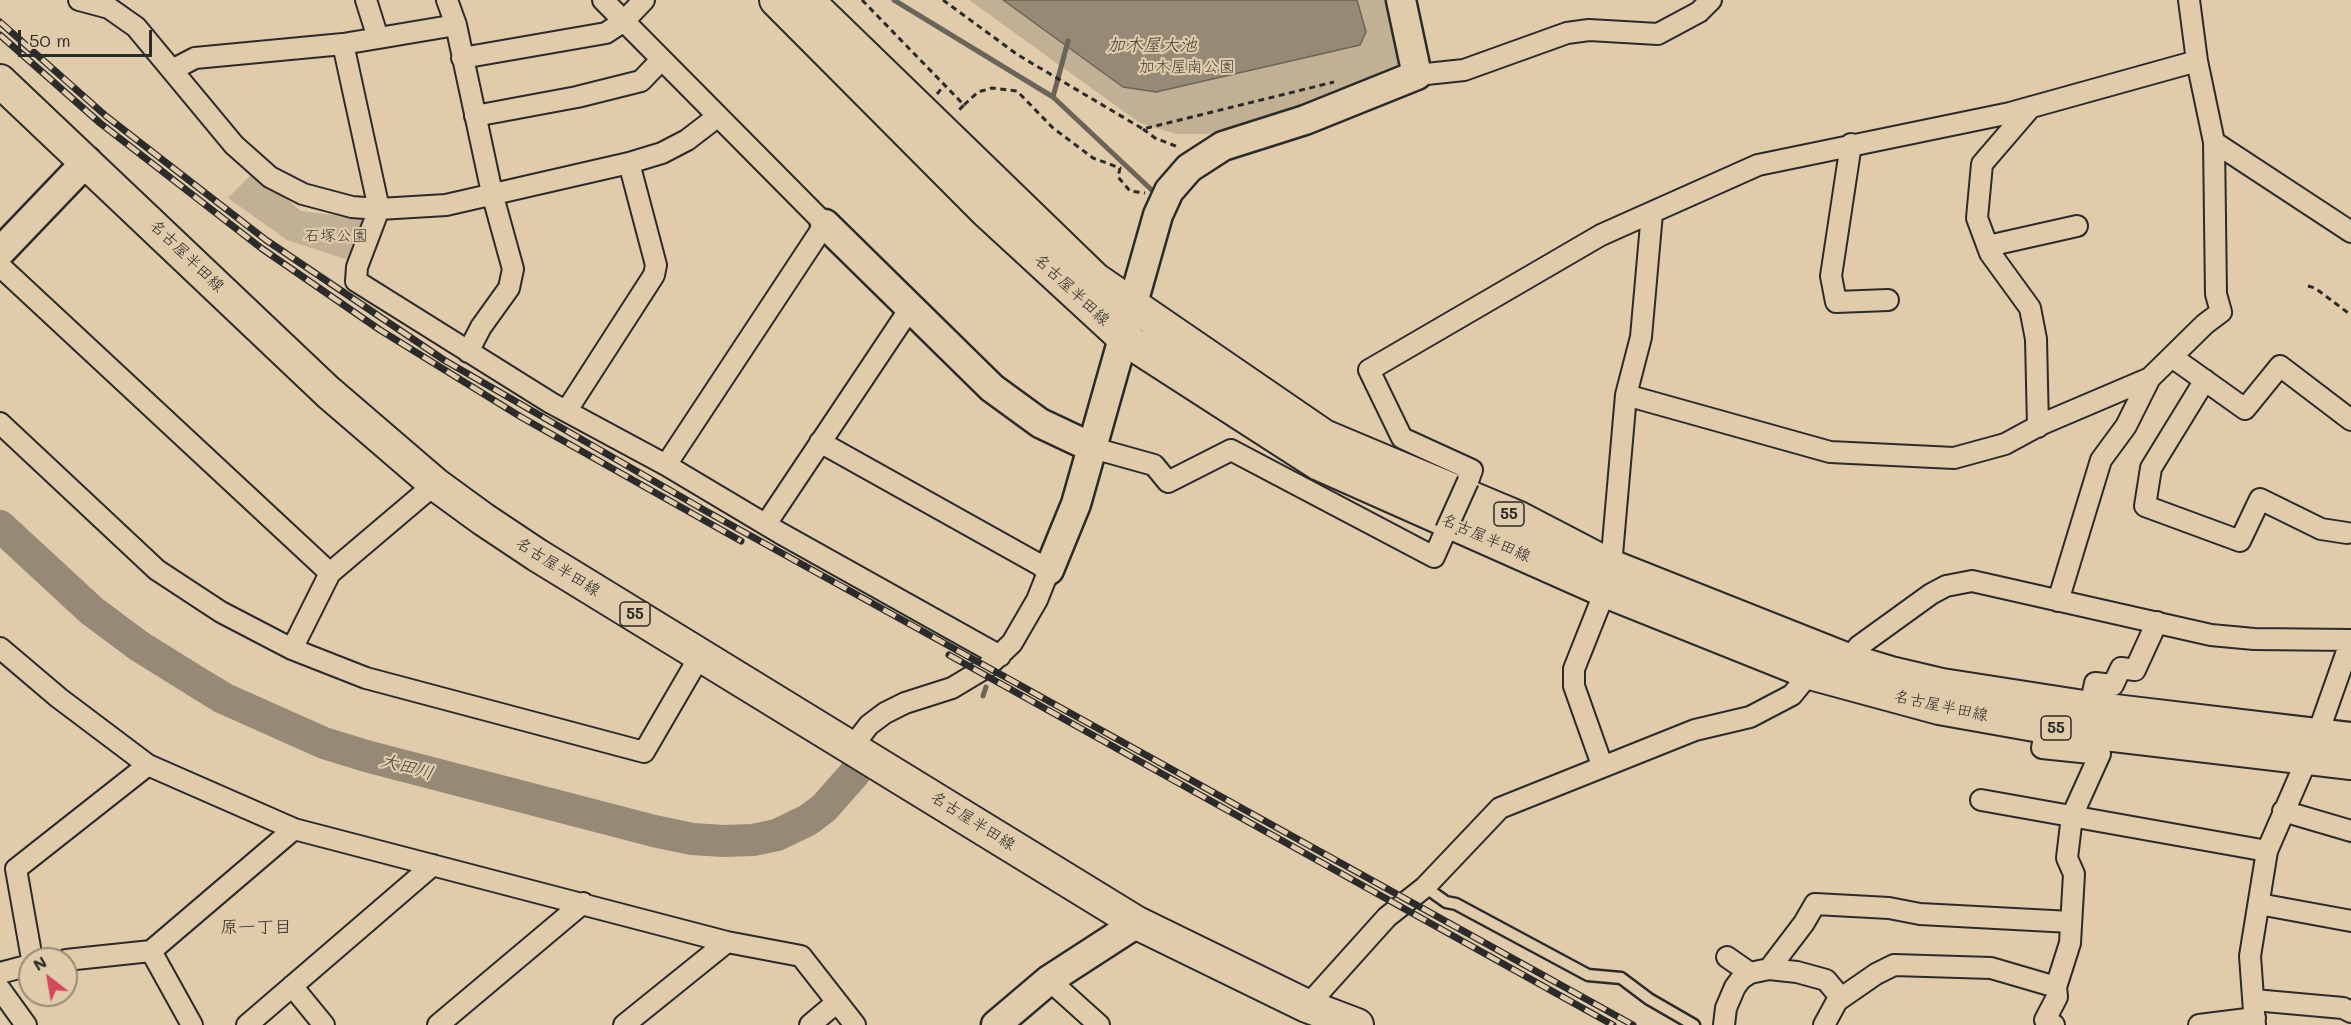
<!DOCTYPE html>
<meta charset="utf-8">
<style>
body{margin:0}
#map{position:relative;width:2351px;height:1025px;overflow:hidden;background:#e0cbaa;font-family:Mali,sans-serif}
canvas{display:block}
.north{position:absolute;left:18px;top:947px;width:60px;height:60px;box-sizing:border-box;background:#e0cbaa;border:2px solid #988b77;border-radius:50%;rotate:329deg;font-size:16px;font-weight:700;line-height:24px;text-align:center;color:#2b2b2b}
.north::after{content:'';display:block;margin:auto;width:21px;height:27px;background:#d1495b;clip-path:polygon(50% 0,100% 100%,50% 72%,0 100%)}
.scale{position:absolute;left:18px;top:30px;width:134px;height:27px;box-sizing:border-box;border:3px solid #2b2b2b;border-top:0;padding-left:8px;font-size:18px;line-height:21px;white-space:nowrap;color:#2b2b2b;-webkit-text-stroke:4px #e0cbaa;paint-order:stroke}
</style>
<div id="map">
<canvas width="2351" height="1025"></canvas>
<div class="north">N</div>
<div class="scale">50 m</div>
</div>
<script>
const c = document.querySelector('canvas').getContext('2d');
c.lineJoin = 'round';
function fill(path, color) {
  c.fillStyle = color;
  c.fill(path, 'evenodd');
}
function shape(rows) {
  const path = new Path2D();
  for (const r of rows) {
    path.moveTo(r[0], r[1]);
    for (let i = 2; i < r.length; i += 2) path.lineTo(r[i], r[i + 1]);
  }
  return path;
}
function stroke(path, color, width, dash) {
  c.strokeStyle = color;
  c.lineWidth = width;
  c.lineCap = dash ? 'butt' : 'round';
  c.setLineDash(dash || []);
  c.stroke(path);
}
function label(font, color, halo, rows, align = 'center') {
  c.font = font + ' Mali,"Klee One",sans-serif';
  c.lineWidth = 4.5;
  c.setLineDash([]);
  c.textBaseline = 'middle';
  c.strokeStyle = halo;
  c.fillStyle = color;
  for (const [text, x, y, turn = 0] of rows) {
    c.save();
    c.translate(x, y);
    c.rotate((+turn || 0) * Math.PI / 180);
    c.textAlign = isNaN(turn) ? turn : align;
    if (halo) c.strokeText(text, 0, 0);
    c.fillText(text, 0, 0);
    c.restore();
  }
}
fill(shape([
 [969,0,1394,0,1406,54,1398,73,1218,134,1176,134,1140,123],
 [254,172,301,211,371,220,351,261,287,240,228,198]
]), '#c2b095');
const water = shape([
 [1003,0,1357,0,1366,32,1360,45,1156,92,1123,87,1003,0]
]);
fill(water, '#968a77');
stroke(water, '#6b6459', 1.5);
stroke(shape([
 [894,0,1053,97,1156,194],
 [1053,97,1068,41],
 [983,696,986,687],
 [854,774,859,769]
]), '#6b6459', 5);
stroke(shape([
 [0,526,92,611,139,646,192,679,223,698,324,743,366,756,654,831,692,839,724,841,753,840,777,835,808,820,824,808,854,774]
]), '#968a77', 32);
const lane = shape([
 [1425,887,1446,902,1456,904,1588,975,1621,978,1649,999,1694,1025]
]);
const street = shape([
 [79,0,109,8,136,27,234,145,270,177,303,194,352,207,379,209,446,205,629,163,662,153,687,140,717,117],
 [366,0,378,38],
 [447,0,456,25,492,193,513,269,509,288,481,327,468,352],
 [603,0,825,224,666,465],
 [456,25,343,44,379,209,357,267,356,281,551,403,666,465,780,533,1000,656],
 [462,58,606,33,624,21,644,0],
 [172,70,195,58,343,44],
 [1417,75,1464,70,1567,33,1589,30,1658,34,1699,12,1711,0],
 [2031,107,1982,164,1977,218,1990,253,2030,308,2036,339,2038,427],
 [475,116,577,97,641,81,661,60],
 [2214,142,2351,232],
 [1851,144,1831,276,1836,302,1888,300],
 [1988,246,2077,226],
 [0,266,330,573],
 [2172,357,2245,409,2280,366,2351,420],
 [2205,380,2151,468,2145,506,2240,541,2260,499,2321,529,2347,533],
 [1626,395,1830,452,1954,458,2005,444,2042,424,2150,378],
 [567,410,654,275,656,265,629,163],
 [0,423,157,570,221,612,292,649,366,678,644,752,701,654],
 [820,442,1049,570,1037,600,1012,643,987,667,952,688,905,703,885,713,869,725,852,747],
 [1093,448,1154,465,1168,482,1231,450,1434,557,1446,530],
 [1468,481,1472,470,1402,438,1369,370,1601,235,1758,165,2010,113,2197,61],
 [766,524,911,307],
 [2058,601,2101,460,2126,426,2150,378,2205,324,2221,312,2216,294,2214,142,2197,61,2189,0],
 [0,648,59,698,148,765,294,829,727,942,801,956,855,1025],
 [292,649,330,573,435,484],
 [1848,660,1859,646,1931,594,1946,586,1972,581,2211,635,2254,639,2351,640],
 [2090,708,2095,683,2113,685,2121,668,2135,670,2157,622],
 [2046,727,2042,748,2100,754,2072,816,2067,858,2074,874,2070,943,2056,987,2057,997,2045,1020,2054,1025],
 [1602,765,1574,686,1574,669,1605,591,1611,566,1626,395,1641,337,1652,213],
 [1981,800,2267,851],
 [2283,811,2351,831],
 [2259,904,2351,921],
 [151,951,192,1025],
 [1727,957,1750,973,1769,969,1804,923,1815,904,1889,908,1920,914,2071,922],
 [32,959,16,869,148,765],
 [66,960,151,951,294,829],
 [1769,969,1797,972,1826,980,1841,998],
 [0,973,30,965],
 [1049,980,1099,1025],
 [292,986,324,1025],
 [0,989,26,1025],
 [2254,1000,2343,1008,2351,1012],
 [1307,1006,1387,917,1425,887,1500,808,1695,730,1750,717,1792,695,1810,673],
 [247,1025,433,865],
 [438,1025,583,903],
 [624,1025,727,942],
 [810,1025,836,1003],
 [1724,1025,1726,1008,1735,987,1741,979,1750,973],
 [1824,1025,1837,1001,1876,974,1894,965,1991,968,2056,987],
 [2199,1025,2255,1018],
 [2255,1025,2250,956,2267,851,2317,736,2351,640]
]);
const secondary = shape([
 [825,224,992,388,1040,423,1093,448],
 [0,252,87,161],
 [1049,570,1076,504,1158,215,1169,191,1189,168,1223,146,1305,120,1417,75,1401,0],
 [996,1025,1049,980,1137,923]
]);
const primary = shape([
 [776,0,986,211,1125,339,1319,464,1605,591,1810,673,1939,708,2046,727,2351,763],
 [807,0,1095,279,1324,436,1517,517,1611,566,1848,660,1891,673,1942,685,2090,708,2351,739],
 [0,81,328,392,435,484,483,519,537,555,1137,923,1307,1006,1357,1025]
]);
stroke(lane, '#2b2b2b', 15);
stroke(street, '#2b2b2b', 24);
stroke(secondary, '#2b2b2b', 33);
stroke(primary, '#2b2b2b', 36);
stroke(shape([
 [862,0,964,105,957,112],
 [943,0,1018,55,1143,129,1334,82],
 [937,94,945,84],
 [964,105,978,92,992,88,1017,91,1053,128,1093,158,1120,168,1118,177,1130,191,1145,193],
 [1143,129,1155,138,1178,147],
 [2308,286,2315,288,2351,315]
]), '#2b2b2b', 3, [6, 4.5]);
stroke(lane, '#e0cbaa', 10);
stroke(street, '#e0cbaa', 20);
stroke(secondary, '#e0cbaa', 28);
stroke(primary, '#e0cbaa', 32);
const rail = shape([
 [0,22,106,116,266,240,444,360,704,510,1633,1025],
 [0,35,100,123,261,248,380,330,521,417,741,541],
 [949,655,1613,1025]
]);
stroke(rail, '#2b2b2b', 7);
stroke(rail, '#e0cbaa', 4.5, [14]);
const streetBridge = shape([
 [1446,530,1468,481]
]);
stroke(streetBridge, '#2b2b2b', 24, []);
stroke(streetBridge, '#e0cbaa', 20);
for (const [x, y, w] of [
 [1509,514,30],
 [635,614,30],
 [2056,728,30]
]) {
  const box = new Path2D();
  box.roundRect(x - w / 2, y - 12, w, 24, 4.5);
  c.fillStyle = '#e0cbaa';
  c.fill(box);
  stroke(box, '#2b2b2b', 1.5);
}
label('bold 15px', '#2b2b2b', null, [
 ["55",1509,514],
 ["55",635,614],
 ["55",2056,728]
]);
label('16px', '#423f3b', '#e0cbaa', [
 ["加木屋南公園",1187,67],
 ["石塚公園",336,236]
]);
label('16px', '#2b2b2b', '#e0cbaa', [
 ["名古屋半田線",187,256,44],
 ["名古屋半田線",1072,290,43],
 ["名古屋半田線",1486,538,24],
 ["名古屋半田線",558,567,32],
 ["名古屋半田線",1941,706,12],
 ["名古屋半田線",973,821,32]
]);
label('italic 18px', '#403e3a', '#e0cbaa', [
 ["加木屋大池",1152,45],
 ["大田川",407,767,15]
]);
label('18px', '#2b2b2b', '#e0cbaa', [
 ["原一丁目",256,927]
]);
</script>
